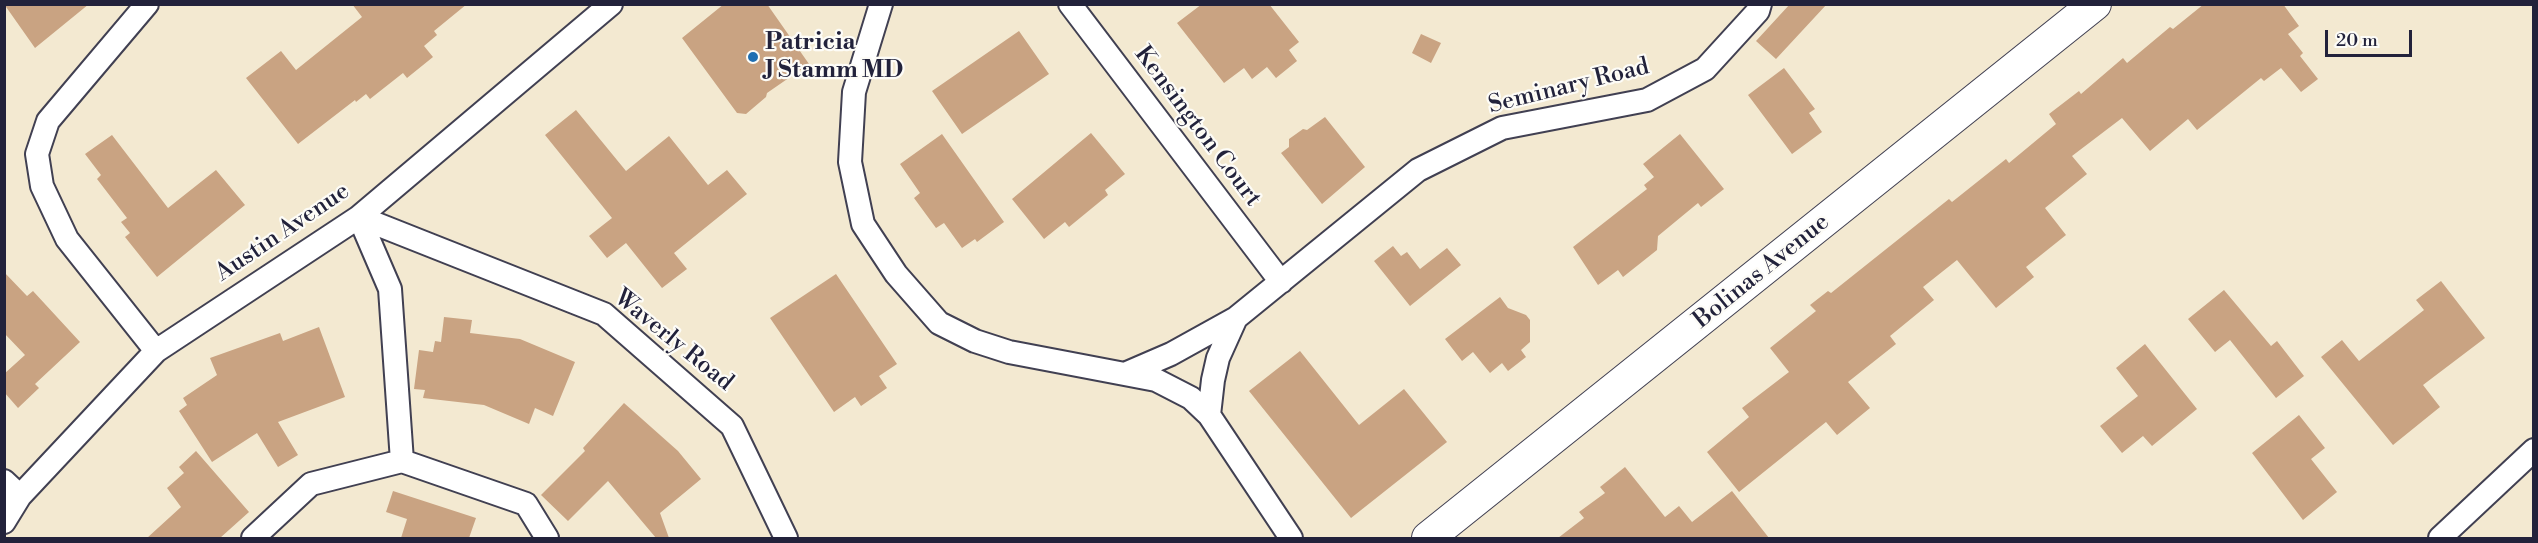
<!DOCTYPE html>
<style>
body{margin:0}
#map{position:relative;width:2538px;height:543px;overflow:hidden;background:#f3e9d1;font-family:"Libre Bodoni",serif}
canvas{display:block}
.frame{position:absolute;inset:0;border:6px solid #22223b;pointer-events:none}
.scale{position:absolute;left:2325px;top:30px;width:87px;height:27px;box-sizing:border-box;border:3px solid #22223b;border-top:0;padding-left:8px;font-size:18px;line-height:21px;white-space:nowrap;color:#22223b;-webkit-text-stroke:4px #fdfcf7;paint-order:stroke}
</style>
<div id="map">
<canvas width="2538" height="543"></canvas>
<div class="frame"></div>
<div class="scale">20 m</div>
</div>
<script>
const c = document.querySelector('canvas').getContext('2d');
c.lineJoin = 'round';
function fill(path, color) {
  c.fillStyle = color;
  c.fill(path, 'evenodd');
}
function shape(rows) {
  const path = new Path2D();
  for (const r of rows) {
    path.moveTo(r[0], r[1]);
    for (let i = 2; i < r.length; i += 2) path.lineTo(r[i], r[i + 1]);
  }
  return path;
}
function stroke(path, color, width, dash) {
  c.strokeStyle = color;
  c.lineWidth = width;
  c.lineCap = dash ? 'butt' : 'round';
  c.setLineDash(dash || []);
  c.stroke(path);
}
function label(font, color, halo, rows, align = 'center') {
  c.font = font + ' "Libre Bodoni",serif';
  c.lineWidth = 4.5;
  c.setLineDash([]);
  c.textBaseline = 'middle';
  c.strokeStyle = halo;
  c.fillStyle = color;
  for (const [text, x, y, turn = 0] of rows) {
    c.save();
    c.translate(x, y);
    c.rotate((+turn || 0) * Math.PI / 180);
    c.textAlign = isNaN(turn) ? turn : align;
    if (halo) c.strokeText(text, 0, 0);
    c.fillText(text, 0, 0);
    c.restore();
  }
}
fill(shape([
 [4,4,89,4,35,48],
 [352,4,467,4,434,31,437,35,424,46,433,57,407,78,403,73,370,99,366,94,356,102,355,100,298,144,246,78,281,51,296,70,362,17],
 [724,4,767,4,809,64,767,93,766,97,746,114,737,113,682,38],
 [1202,4,1269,4,1299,42,1289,50,1297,61,1276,78,1267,67,1252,79,1244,68,1224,83,1177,23],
 [1790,4,1827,4,1776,59,1756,41],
 [2204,4,2283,4,2299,26,2288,34,2303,53,2300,56,2318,79,2301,92,2281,68,2264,81,2261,78,2197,130,2188,119,2150,151,2122,118,2072,156,2087,174,2045,208,2066,235,2026,267,2034,277,1996,308,1957,260,1923,287,1934,300,1890,336,1896,344,1848,382,1870,408,1837,435,1826,422,1739,492,1707,452,1749,417,1742,408,1789,372,1770,348,1816,311,1810,305,1828,291,1831,293,1949,199,1952,202,2006,159,2009,163,2056,124,2049,114,2079,91,2081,94,2123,58,2127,63,2170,27,2173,29],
 [1019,31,1049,74,962,134,932,91],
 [1421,34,1441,43,1431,63,1412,53],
 [1784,68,1815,109,1809,113,1822,132,1792,154,1748,95],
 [576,110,626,171,669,136,708,185,727,170,747,194,674,253,687,269,662,288,626,243,607,258,589,236,612,218,545,135],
 [1325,117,1365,167,1322,204,1281,153,1289,147,1289,139,1303,129,1307,130],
 [1091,133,1125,174,1105,190,1108,195,1069,227,1065,222,1044,239,1012,199],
 [942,134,1004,222,977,242,975,239,962,248,944,223,936,228,914,198,920,193,900,164],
 [1680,134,1724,189,1701,207,1698,203,1658,236,1657,250,1623,277,1618,270,1598,285,1573,247,1647,189,1644,185,1654,177,1643,164],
 [112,135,168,208,216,170,245,205,157,277,125,237,130,233,121,222,127,218,97,179,101,175,85,154],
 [1393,246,1401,256,1407,252,1420,269,1447,248,1461,265,1410,306,1374,261],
 [4,272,27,296,33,291,80,342,35,384,39,388,18,408,4,392,4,374,25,355,4,333],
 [836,274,897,364,879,376,887,388,861,406,855,397,834,412,770,318],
 [2441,281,2485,338,2423,385,2440,407,2393,445,2321,357,2342,340,2359,361,2424,310,2416,300],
 [2224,290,2271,346,2277,341,2304,376,2276,398,2230,340,2215,352,2188,319],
 [1500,297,1508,308,1526,315,1530,320,1530,342,1521,350,1526,357,1508,371,1502,363,1490,373,1473,352,1462,361,1445,339],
 [444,317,472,320,470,333,520,339,575,362,553,416,535,408,529,424,484,405,423,398,425,390,414,389,419,350,433,352,435,341,441,342],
 [319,327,345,397,278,422,298,455,278,467,257,433,212,462,179,411,187,405,183,398,217,375,210,358,280,333,283,341],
 [2145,344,2197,409,2152,446,2143,436,2122,453,2100,426,2138,396,2116,368],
 [1300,351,1359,425,1404,389,1447,442,1351,518,1249,391],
 [624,403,678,451,701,479,660,513,669,538,656,538,608,481,568,521,541,495,585,451,583,448],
 [2299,415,2325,448,2311,459,2337,492,2303,520,2252,453],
 [196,451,249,512,220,538,147,538,181,507,167,488,184,473,179,467],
 [1625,467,1665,517,1679,506,1692,522,1732,491,1769,538,1558,538,1584,518,1579,512,1605,493,1600,487],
 [393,491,476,518,469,538,401,538,407,519,386,512]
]), '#c9a382');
const street = shape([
 [147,4,48,121,37,154,42,186,67,239,156,351],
 [881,4,854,92,850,162,863,224,896,274,939,323,975,341,1009,352,1156,380,1191,398,1209,415,1291,538],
 [1070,4,1281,282],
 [359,217,604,314,732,426,786,538],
 [1127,373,1171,354,1236,318,1418,170,1502,128,1647,100,1705,69,1758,11,1760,4],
 [1209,415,1213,380,1218,358,1236,318],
 [402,461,526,504,547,538],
 [4,481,20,496],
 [4,522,20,496,156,351,359,217,611,4],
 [253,538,311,484,402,461,390,289,359,217],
 [2440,538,2534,450]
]);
const secondary = shape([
 [1428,538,2095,4]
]);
stroke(street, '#414052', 26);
stroke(secondary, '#414052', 34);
stroke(street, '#fff', 22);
stroke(secondary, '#fff', 32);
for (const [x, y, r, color] of [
 [753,57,6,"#1f6fb2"]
]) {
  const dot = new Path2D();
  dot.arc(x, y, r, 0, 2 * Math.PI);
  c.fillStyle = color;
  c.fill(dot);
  stroke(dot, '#fdfcf7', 2);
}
label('bold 24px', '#22223b', '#fdfcf7', [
 ["Patricia",765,43],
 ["J Stamm MD",765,71]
], 'left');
label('24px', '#22223b', '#fdfcf7', [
 ["Seminary Road",1569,87,-14],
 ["Kensington Court",1197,127,53],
 ["Austin Avenue",283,233,-34],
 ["Bolinas Avenue",1762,272,-39],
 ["Waverly Road",673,341,39]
]);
</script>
